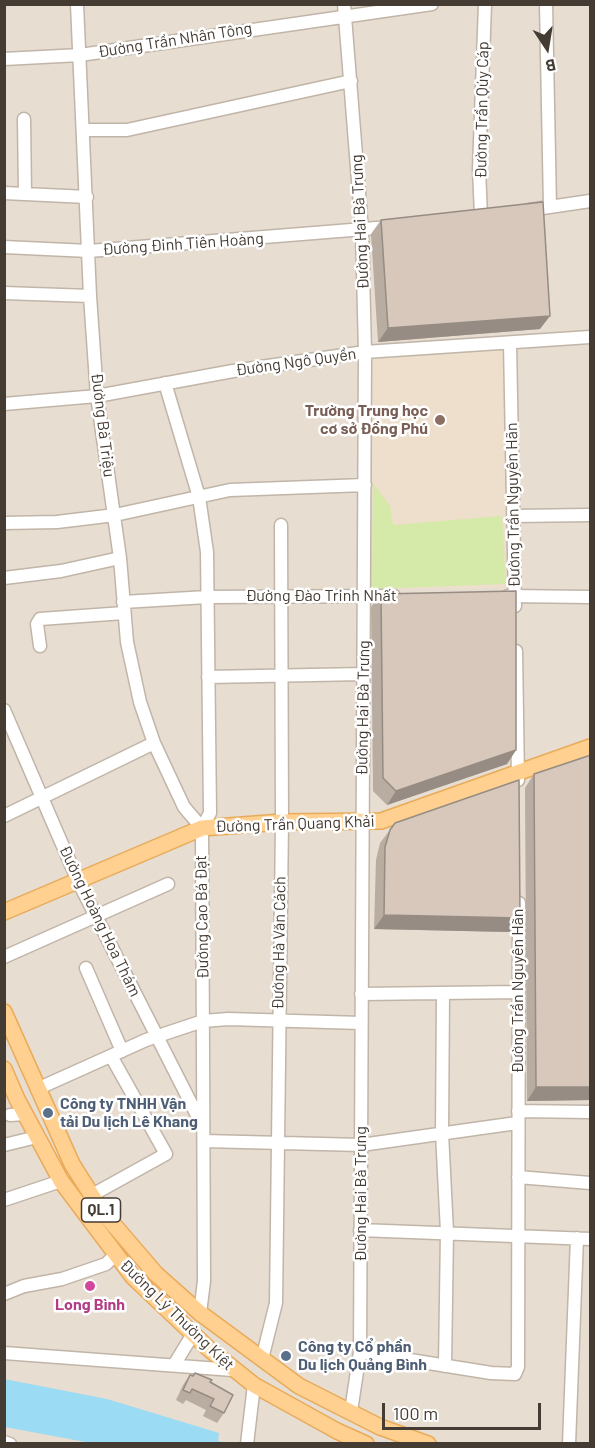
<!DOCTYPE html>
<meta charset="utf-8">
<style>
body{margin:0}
#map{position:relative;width:595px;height:1448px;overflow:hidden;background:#f2ece3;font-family:Barlow,sans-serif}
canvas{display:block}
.frame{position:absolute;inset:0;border:6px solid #443b33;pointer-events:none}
.north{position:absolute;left:517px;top:18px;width:60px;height:60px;-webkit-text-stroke:4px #fff;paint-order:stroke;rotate:168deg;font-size:16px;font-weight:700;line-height:24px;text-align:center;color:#443b33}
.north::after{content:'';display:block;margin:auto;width:21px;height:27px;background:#443b33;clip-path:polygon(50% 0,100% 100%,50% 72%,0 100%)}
.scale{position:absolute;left:382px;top:1403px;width:159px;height:27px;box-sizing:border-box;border:3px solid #443b33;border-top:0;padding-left:8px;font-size:18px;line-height:21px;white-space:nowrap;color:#443b33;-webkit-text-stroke:4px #fff;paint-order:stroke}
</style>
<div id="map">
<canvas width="595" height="1448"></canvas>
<div class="frame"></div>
<div class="north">B</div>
<div class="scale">100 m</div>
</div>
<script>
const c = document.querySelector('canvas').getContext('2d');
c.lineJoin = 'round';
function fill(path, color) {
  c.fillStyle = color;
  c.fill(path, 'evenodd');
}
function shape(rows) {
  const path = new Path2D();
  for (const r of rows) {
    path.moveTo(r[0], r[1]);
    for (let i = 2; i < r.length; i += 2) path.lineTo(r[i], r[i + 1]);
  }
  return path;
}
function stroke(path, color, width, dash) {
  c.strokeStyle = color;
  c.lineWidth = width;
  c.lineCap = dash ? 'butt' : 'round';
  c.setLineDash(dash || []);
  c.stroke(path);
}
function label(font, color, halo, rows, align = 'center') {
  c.font = font + ' Barlow,sans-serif';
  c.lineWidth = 5;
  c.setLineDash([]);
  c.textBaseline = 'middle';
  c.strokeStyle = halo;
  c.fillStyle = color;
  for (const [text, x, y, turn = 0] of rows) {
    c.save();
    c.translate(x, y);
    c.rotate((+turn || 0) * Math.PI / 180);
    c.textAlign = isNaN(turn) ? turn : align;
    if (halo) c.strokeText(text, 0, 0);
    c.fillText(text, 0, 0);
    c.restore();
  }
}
fill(shape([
 [5,5,590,5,590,1443,5,1443]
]), '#e7ddd1');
fill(shape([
 [506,348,510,588,372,589,373,356]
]), '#eddfcc');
fill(shape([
 [373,483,390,506,393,525,502,516,506,584,372,589]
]), '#d5e9a9');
fill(shape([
 [4,1379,107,1399,219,1433,218,1441,229,1443,91,1443,5,1427]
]), '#9bdbf3');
const minor = shape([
 [77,4,90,296,97,396,120,558,127,642,140,702,154,743,184,807,202,828],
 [344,4,362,231,365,352,360,1352,351,1411],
 [546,4,550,207],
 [4,59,80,55,432,4],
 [24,119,25,194],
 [84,130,127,130,351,81],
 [4,193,87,197],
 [529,210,590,201],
 [481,216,479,169,485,4],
 [4,247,89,251,389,227],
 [4,293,90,296],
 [510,343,515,606],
 [165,383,199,497,207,552,210,813,202,828,204,1281,200,1313],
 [4,404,97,396,233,371,365,352,590,337],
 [513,516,590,515],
 [4,523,57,522,115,515,230,490,365,485],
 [4,578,61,571,120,558],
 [508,596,590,597],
 [123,602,207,597,394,596],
 [40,646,37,624,40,619,124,613],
 [516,651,518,780],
 [208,677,364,674],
 [4,710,78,881,202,1125],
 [4,816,154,743],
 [4,957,168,884],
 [86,968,122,1051],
 [443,993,442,1133,447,1232,445,1366],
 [361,994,519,992],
 [37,1089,146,1040,203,1021,228,1019,361,1023],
 [518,1111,590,1112],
 [10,1115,25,1114],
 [204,1141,361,1145,517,1123],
 [4,1145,37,1137],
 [518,1177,590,1183],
 [92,1195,166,1154,111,1056],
 [4,1200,61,1181],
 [360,1230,590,1239],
 [4,1294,24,1286,62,1279,106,1264,115,1255],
 [360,1352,491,1373,515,1374,518,1367,519,903],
 [4,1353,233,1370],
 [262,1359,276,1303,282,822,281,525],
 [174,1365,193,1334],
 [4,1442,10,1444],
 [247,1444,254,1385],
 [569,1444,577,1238]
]);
const major = shape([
 [4,912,202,828,282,822,381,821,590,747],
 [4,1012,72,1164,101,1210,156,1274,200,1313,299,1386,380,1427,428,1444],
 [4,1069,17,1099,61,1181,133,1277,209,1349,254,1385,337,1431,366,1444]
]);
stroke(minor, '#c1b5a8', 15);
stroke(major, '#e9ab5a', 18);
stroke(minor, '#fff', 12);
stroke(major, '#ffd08f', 15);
fill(shape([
 [381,220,540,329,378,342,371,234],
 [381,594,516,750,507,764,387,805,373,791,371,607],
 [591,755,591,1100,527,1101,525,788,534,774],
 [390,830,520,918,510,932,374,929,376,860,380,843],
 [195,1373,210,1382,224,1413,217,1423,203,1416,206,1410,186,1400,183,1404,176,1400,183,1385,190,1375,193,1376]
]), '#b9aca1');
fill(shape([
 [550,316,540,329,378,342,388,328],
 [516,750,507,764,387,805,396,791],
 [384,915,520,918,510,932,374,929],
 [536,1087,591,1087,591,1100,527,1101]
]), '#968c83');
const building = shape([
 [543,202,550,316,388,328,381,220,543,202],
 [516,591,516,750,396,791,383,778,381,594,516,591],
 [591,755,591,1087,536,1087,534,774,591,755],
 [519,780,520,918,384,915,385,847,390,830,395,823,519,780],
 [195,1373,212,1380,210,1382,233,1395,224,1413,210,1406,214,1399,192,1389,190,1393,183,1390,190,1375,193,1376,195,1373]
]);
fill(building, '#d7c8bb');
stroke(building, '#968c83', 1.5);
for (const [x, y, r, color] of [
 [440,420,6,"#8d6e63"],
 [48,1113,6,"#5c6f8a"],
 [90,1286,6,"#d1479c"],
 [286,1356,6,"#5c6f8a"]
]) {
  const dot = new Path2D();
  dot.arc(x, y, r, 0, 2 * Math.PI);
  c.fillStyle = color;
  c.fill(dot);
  stroke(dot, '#fff', 2);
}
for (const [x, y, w] of [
 [101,1210,39]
]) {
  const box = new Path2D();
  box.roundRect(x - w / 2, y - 12, w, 24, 4.5);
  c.fillStyle = '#fff';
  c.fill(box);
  stroke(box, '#443b33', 1.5);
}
label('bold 15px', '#443b33', null, [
 ["QL.1",101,1210]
]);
label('16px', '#443b33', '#fff', [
 ["Đường Trần Nhân Tông",175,40,-9],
 ["Đường Trần Qúy Cáp",482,110,-89],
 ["Đường Hai Bà Trưng",360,222,-93],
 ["Đường Đinh Tiên Hoàng",183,244,-4],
 ["Đường Ngô Quyền",296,362,-8],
 ["Đường Bà Triệu",103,425,83],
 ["Đường Trần Nguyên Hãn",513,505,-91],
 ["Đường Đào Trinh Nhất",321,596],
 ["Đường Hai Bà Trưng",363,708,-89],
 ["Đường Trần Quang Khải",295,824,-2],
 ["Đường Cao Bá Đạt",202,917,-91],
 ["Đường Hoàng Hoa Thám",100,921,64],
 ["Đường Hà Văn Cách",279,943,-89],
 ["Đường Trần Nguyên Hãn",518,991,-90],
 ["Đường Hai Bà Trưng",361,1194,-90],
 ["Đường Lý Thường Kiệt",177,1315,44]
]);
label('bold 16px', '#785e54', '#fff', [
 ["Trường Trung học",428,411],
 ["cơ sở Đồng Phú",428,429]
], 'right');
label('bold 16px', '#4e5e75', '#fff', [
 ["Công ty TNHH Vận",60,1104],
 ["tải Du lịch Lê Khang",60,1122],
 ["Công ty Cổ phần",298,1347],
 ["Du lịch Quảng Bình",298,1365]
], 'left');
label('bold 16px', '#b23c85', '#fff', [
 ["Long Bình",90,1305]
]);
</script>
